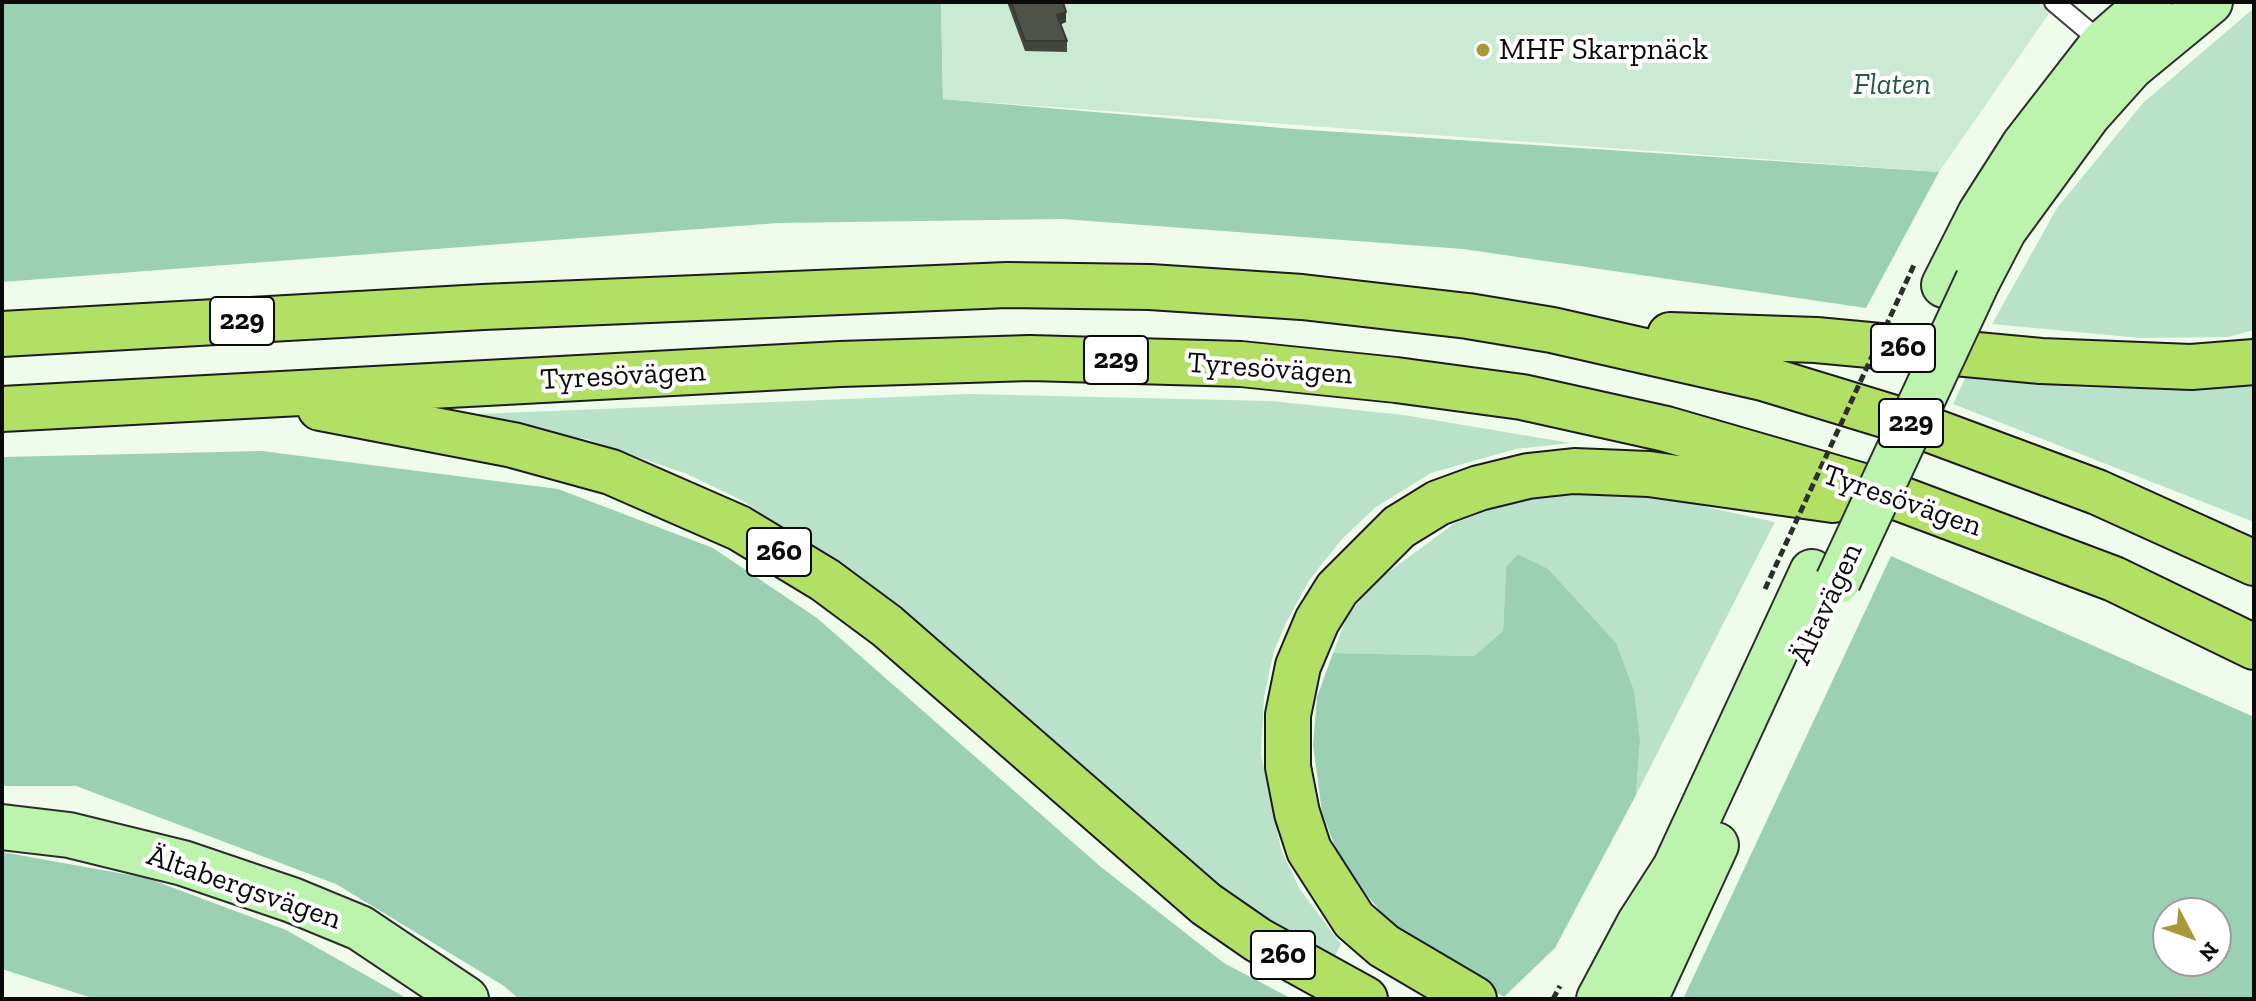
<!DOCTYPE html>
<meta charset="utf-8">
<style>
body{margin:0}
#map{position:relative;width:2256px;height:1001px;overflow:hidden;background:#f0fceb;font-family:"Zilla Slab",serif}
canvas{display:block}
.frame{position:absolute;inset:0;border:4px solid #0b0b0b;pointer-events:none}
.north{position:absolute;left:2152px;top:897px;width:80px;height:80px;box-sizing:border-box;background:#fff;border:2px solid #9d9d9d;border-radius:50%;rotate:131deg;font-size:22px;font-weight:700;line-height:32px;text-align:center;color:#0b0b0b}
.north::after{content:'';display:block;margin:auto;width:28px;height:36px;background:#a79936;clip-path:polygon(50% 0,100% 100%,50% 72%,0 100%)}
</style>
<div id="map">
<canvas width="2256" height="1001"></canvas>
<div class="frame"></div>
<div class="north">N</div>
</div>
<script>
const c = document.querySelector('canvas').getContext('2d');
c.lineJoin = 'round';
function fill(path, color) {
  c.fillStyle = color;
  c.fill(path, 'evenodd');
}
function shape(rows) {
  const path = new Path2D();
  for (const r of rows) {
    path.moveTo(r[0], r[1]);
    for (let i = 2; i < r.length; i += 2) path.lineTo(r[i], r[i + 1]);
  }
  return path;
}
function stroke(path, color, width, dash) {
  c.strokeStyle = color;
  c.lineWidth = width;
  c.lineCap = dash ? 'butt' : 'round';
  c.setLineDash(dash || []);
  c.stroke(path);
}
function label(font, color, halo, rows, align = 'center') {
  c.font = font + ' "Zilla Slab",serif';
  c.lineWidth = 8;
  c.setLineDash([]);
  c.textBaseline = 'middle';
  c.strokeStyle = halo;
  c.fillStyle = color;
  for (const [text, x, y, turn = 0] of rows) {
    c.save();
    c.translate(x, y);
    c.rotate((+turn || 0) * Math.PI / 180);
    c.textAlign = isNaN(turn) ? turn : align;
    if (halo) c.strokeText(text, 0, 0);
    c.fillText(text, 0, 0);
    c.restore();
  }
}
fill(shape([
 [2254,8,2254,330,2228,337,2140,338,1992,324,2057,208,2143,103],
 [1966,376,2073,387,2182,390,2254,384,2254,522,1953,404],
 [969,394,1271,401,1404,415,1571,443,1516,449,1431,473,1376,507,1342,539,1310,579,1287,621,1274,651,1264,697,1261,754,1281,849,1299,888,1341,944,1331,964,1227,895,842,567,743,501,687,474,586,439,453,415],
 [1609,493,1693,504,1775,522,1636,795,1640,742,1547,568,1518,554,1506,568,1503,631,1474,656,1333,653,1348,614,1383,576,1455,523,1496,507,1540,497]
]), '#bae2ca');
fill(shape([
 [2,2,941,2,943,99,1294,129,1939,172,1866,308,1463,249,1063,219,778,223,2,282],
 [262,451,558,489,713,548,817,618,1101,867,1224,963,1292,999,519,999,504,986,336,884,76,786,2,786,2,457],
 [1518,554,1547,568,1616,643,1634,691,1640,742,1636,795,1555,948,1504,997,1438,958,1390,923,1366,894,1337,852,1322,812,1313,745,1317,697,1333,653,1474,656,1503,631,1506,567],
 [1891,556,2254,717,2254,999,1683,999],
 [2216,913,2216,961,2168,961,2168,913],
 [2,852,147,878,286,930,408,999,95,999,2,969]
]), '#9bd0b4');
fill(shape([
 [941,2,2057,2,1939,172,943,99]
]), '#caead3');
const lane = shape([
 [2054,2,2105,45]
]);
const secondary = shape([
 [1978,280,2004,230,2088,115,2131,67,2210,2],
 [1944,285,1980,214,2024,145,2103,43,2150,2],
 [2,827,69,835,183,863,292,900,360,928,466,999],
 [1599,999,1639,924,1675,868,1812,572],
 [1645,999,1716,845]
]);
const highway = shape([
 [2,334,483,307,1007,285,1150,287,1302,297,1468,316,1552,330,1763,378,1917,425,2097,492,2254,563],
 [1670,335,1816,340,2041,361,2191,367,2254,362],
 [320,408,513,445,611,472,739,528,825,580,887,626,1206,904,1258,940,1365,999],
 [2,409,840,364,1030,358,1241,364,1396,380,1522,397,1666,429,1880,491,2114,579,2254,647],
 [1474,999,1384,946,1354,920,1309,850,1297,813,1288,767,1288,715,1298,666,1317,621,1337,589,1399,527,1438,503,1479,488,1528,476,1574,471,1649,474,1833,500]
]);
stroke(lane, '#3e3e3e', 22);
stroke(secondary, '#2d2d2d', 48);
stroke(highway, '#1c1c1c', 48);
stroke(shape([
 [1553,999,1560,986]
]), '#2d2d2d', 5, [8, 4]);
stroke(lane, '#fff', 18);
stroke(secondary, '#bcf4ae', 44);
stroke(highway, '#b2e065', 44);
const secondaryBridge = shape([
 [1838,581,1978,280]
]);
stroke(secondaryBridge, '#2d2d2d', 48, []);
stroke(shape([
 [1765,589,1914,265]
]), '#2d2d2d', 5, [8, 4]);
stroke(secondaryBridge, '#bcf4ae', 44);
fill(shape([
 [1007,2,1063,2,1066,22,1061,24,1067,41,1067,52,1025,51]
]), '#44473f');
fill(shape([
 [1066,12,1066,22,1057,26,1057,15]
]), '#373933');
const building = shape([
 [1011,2,1063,2,1066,12,1057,15,1067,41,1025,41,1011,2]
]);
fill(building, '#4f5249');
stroke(building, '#373933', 2);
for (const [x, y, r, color] of [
 [1483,50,8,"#a79936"]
]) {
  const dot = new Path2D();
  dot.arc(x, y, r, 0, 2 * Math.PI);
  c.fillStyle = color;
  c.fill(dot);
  stroke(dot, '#fff', 3);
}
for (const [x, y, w] of [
 [242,321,64],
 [1903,348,64],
 [1116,360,64],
 [1911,423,64],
 [779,552,64],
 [1283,955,64]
]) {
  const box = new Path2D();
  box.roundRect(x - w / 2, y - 24, w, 48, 6);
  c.fillStyle = '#fff';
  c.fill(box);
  stroke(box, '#0b0b0b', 2);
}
label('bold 28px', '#0b0b0b', null, [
 ["229",242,321],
 ["260",1903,348],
 ["229",1116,360],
 ["229",1911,423],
 ["260",779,552],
 ["260",1283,955]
]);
label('30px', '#0b0b0b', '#fff', [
 ["MHF Skarpnäck",1499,50]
], 'left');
label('italic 30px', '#25594a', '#fff', [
 ["Flaten",1892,85]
]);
label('30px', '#0b0b0b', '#fff', [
 ["Tyresövägen",1270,369,4],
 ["Tyresövägen",623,376,-3],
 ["Tyresövägen",1902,501,19],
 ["Ältavägen",1827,604,-65],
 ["Ältabergsvägen",244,888,19]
]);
</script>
